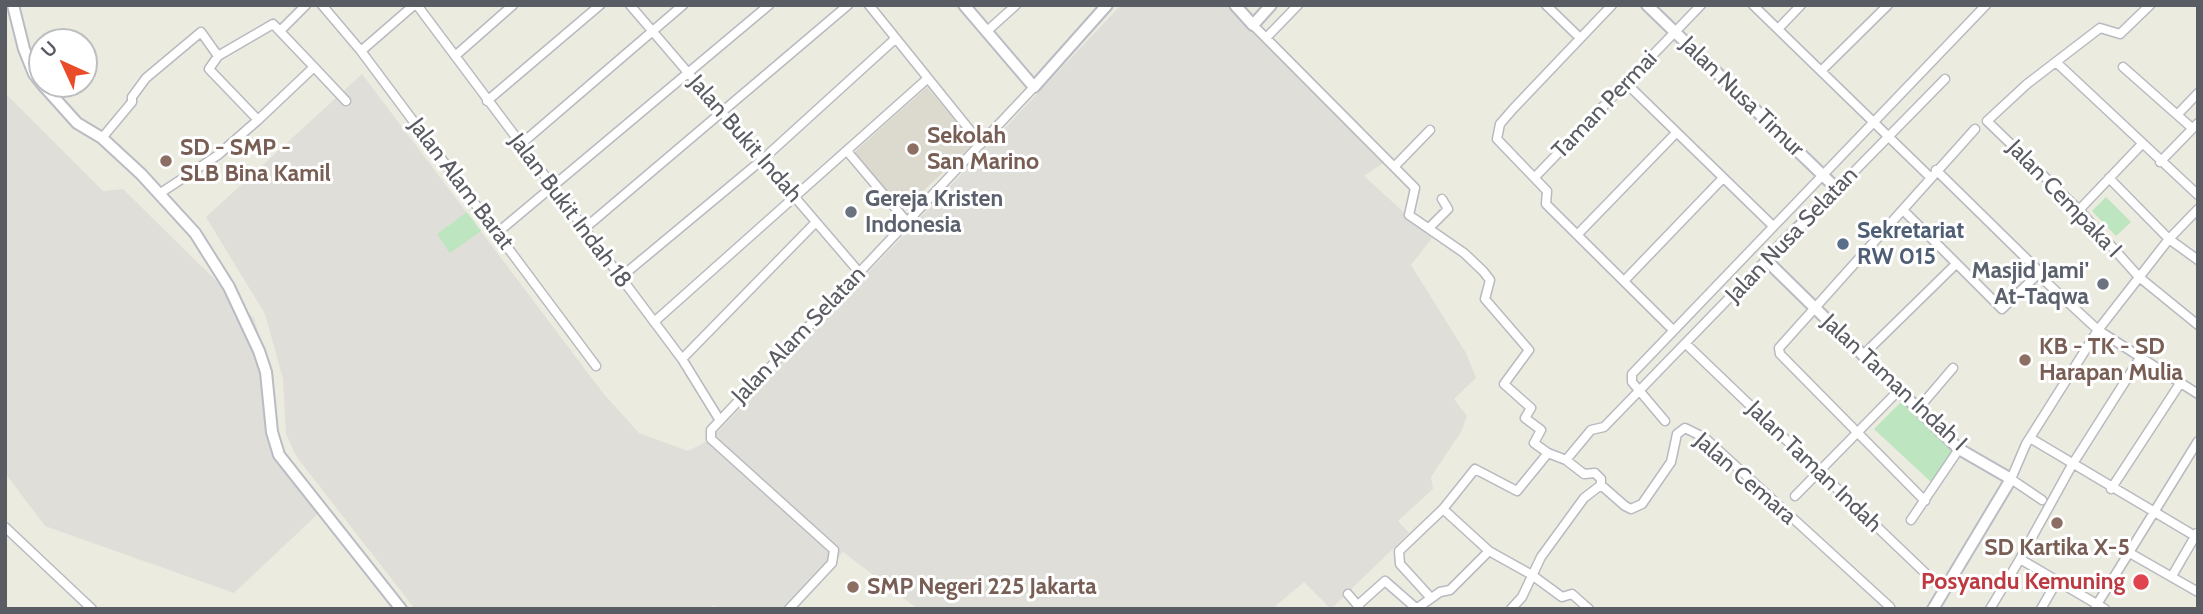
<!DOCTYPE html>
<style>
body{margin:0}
#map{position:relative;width:2203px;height:614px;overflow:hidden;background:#ecebe0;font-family:Cabin,sans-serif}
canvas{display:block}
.frame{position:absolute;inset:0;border:7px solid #595c62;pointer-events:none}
.north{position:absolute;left:28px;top:28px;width:70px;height:70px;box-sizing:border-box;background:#fff;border:2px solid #bdbec0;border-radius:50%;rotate:315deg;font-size:19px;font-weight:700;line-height:28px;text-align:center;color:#595c62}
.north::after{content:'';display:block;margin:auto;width:24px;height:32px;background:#ea4b29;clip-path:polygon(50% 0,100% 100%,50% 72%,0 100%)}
</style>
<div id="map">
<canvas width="2203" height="614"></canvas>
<div class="frame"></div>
<div class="north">U</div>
</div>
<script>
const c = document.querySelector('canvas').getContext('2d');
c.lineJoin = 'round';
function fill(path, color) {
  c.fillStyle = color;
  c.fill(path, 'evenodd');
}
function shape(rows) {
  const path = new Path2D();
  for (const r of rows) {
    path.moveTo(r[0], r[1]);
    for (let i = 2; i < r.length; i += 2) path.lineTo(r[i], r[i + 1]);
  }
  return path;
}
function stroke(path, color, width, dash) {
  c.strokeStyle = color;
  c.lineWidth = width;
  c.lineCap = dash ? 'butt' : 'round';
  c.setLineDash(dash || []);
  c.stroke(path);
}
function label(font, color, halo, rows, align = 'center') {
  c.font = font + ' Cabin,sans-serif';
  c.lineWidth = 6;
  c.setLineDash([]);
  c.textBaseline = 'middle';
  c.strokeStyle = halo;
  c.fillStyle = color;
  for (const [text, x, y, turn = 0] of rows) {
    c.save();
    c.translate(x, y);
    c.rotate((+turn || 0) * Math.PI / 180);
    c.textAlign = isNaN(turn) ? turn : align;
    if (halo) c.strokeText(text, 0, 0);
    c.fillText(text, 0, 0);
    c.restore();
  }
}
fill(shape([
 [1121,5,1226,5,1388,160,1364,176,1432,238,1411,265,1466,353,1476,378,1454,399,1467,416,1461,432,1431,477,1433,489,1398,521,1409,533,1331,609,1304,582,1272,609,918,609,843,552,790,609,717,609,714,605,710,609,415,609,296,456,286,434,283,379,265,314,206,217,362,74,603,393,639,433,688,451,711,439],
 [5,93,103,191,123,189,254,318,272,379,273,432,284,461,321,511,234,593,45,526,5,473]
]), '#e0ded8');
fill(shape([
 [927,87,974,143,900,213,851,155]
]), '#dcdacf');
fill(shape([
 [2106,197,2131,222,2116,236,2092,211],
 [467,212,481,231,450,253,437,234],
 [1903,400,1953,449,1931,482,1874,429]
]), '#bce5c0');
const street = shape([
 [322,5,361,51,596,366],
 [417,5,682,359,719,419],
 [630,5,859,272],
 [869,5,981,144],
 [1546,5,1580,38],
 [1612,5,1513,109,1500,124,1497,139,1547,191,1546,204,1672,329],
 [1753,5,1930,177],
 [2150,5,2120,34,2100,28,2027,84,1987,121,2079,210,2139,277,2198,325],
 [1253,25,1415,188,1409,215,1464,253,1483,271,1490,280,1485,299,1529,350,1504,384,1531,408,1525,418,1541,430,1534,443,1548,453],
 [1778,29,1801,5],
 [280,31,306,5],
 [986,32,1016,5],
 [1266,38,1298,5],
 [361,51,414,5],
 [455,56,513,5],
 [2057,63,2198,195],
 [314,67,346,101],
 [2123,67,2192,128],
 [1821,71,1888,5],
 [1627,84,1772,225],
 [487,101,600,5],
 [2178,114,2198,93],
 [102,138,132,102,132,97,146,78,201,32,218,56,273,24,314,67,258,120,209,69,218,56],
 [521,144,683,5],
 [847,151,907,222],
 [2160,162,2198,123],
 [1395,166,1430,130],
 [1535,177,1701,5],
 [2109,178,2169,239,2198,260],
 [1837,189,1945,79],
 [159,194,218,155,258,120],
 [1903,210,2002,309,2040,272,1936,170],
 [2079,210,2141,145],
 [585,228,848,5],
 [1429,228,1448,209,1442,199],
 [497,233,769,5],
 [1577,235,1676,133],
 [621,277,763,159,895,39],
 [1624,281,1723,178],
 [2045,281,2098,330,2198,394],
 [654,322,927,79],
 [1686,344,1943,590],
 [1864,354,1956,264],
 [682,359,816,222],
 [1918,409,1953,368],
 [1665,421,1632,382,1632,374,1986,5],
 [2030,438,2195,536],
 [1566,460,1584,474,1595,473,1601,479,1601,485],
 [2111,489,2181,382],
 [1795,496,1900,389],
 [2042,500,2011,479,2026,444,2098,330,2169,239,2198,209],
 [1925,501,1780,354,1779,348,1975,129],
 [1443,509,1489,551,1532,575,1562,597,1572,594,1589,609],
 [1911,520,1959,449],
 [5,527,92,609],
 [2128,552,2198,592],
 [2172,576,2197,533],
 [1348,594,1359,607],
 [1431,598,1400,564,1399,551,1443,509,1475,469,1517,491,1548,453,1566,460,1591,430,1604,427,1766,260],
 [1358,605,1385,581,1417,609],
 [2096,606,2198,441],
 [789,609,832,563,834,550,711,439,711,430,1034,87],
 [1416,609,1440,592,1450,590,1489,551],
 [1511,609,1522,597,1541,557,1584,498,1601,485,1625,506,1631,509,1642,504,1671,462,1677,434,1685,428,1705,438,1890,607],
 [1990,609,2020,559],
 [2041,609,2057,581],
 [2105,609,2020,559,2072,465,2140,358]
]);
const secondary = shape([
 [13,5,24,49,34,74,42,84],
 [964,5,1034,87,1107,5],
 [1235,5,1253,25,1271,5],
 [1647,5,1837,189,1766,260,1959,449,2011,479,1933,609],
 [42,84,77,123,102,138,141,174,195,233,229,287,259,351,266,372,272,432,279,455,401,609]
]);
stroke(street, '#b8bac0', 11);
stroke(secondary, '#b9bcc3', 14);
stroke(street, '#fff', 8);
stroke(secondary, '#fff', 10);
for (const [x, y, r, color] of [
 [913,149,7,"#8d6e63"],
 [166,161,7,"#8d6e63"],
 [851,212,7,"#6b7280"],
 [1843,244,7,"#5c6f8a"],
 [2103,284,7,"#6b7280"],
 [2025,360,7,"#8d6e63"],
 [2057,523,7,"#8d6e63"],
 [2141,582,9,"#e0444e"],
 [853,587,7,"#8d6e63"]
]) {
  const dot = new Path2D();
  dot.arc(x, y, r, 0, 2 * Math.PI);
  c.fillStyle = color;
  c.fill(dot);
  stroke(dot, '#fff', 2.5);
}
label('23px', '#595c62', '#fff', [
 ["Jalan Nusa Timur",1742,97,44],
 ["Taman Permai",1605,105,-46],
 ["Jalan Bukit Indah",745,139,49],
 ["Jalan Alam Barat",461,184,53],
 ["Jalan Cempaka I",2064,199,46],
 ["Jalan Bukit Indah 18",570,211,53],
 ["Jalan Nusa Selatan",1792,235,-46],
 ["Jalan Alam Selatan",799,335,-46],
 ["Jalan Taman Indah I",1894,383,43],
 ["Jalan Taman Indah",1814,467,44],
 ["Jalan Cemara",1745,479,41]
]);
label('bold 23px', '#785e54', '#fff', [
 ["Sekolah",927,136],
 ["San Marino",927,162],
 ["SD - SMP -",180,148],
 ["SLB Bina Kamil",180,174],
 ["KB - TK - SD",2039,347],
 ["Harapan Mulia",2039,373],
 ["SD Kartika X-5",2057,548,"center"],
 ["SMP Negeri 225 Jakarta",867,587]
], 'left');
label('bold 23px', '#5b616d', '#fff', [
 ["Gereja Kristen",865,199],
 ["Indonesia",865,225],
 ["Masjid Jami'",2089,271,"right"],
 ["At-Taqwa",2089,297,"right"]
], 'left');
label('bold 23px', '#4e5e75', '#fff', [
 ["Sekretariat",1857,231],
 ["RW 015",1857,257]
], 'left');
label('bold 23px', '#be3a42', '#fff', [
 ["Posyandu Kemuning",2125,582]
], 'right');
</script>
